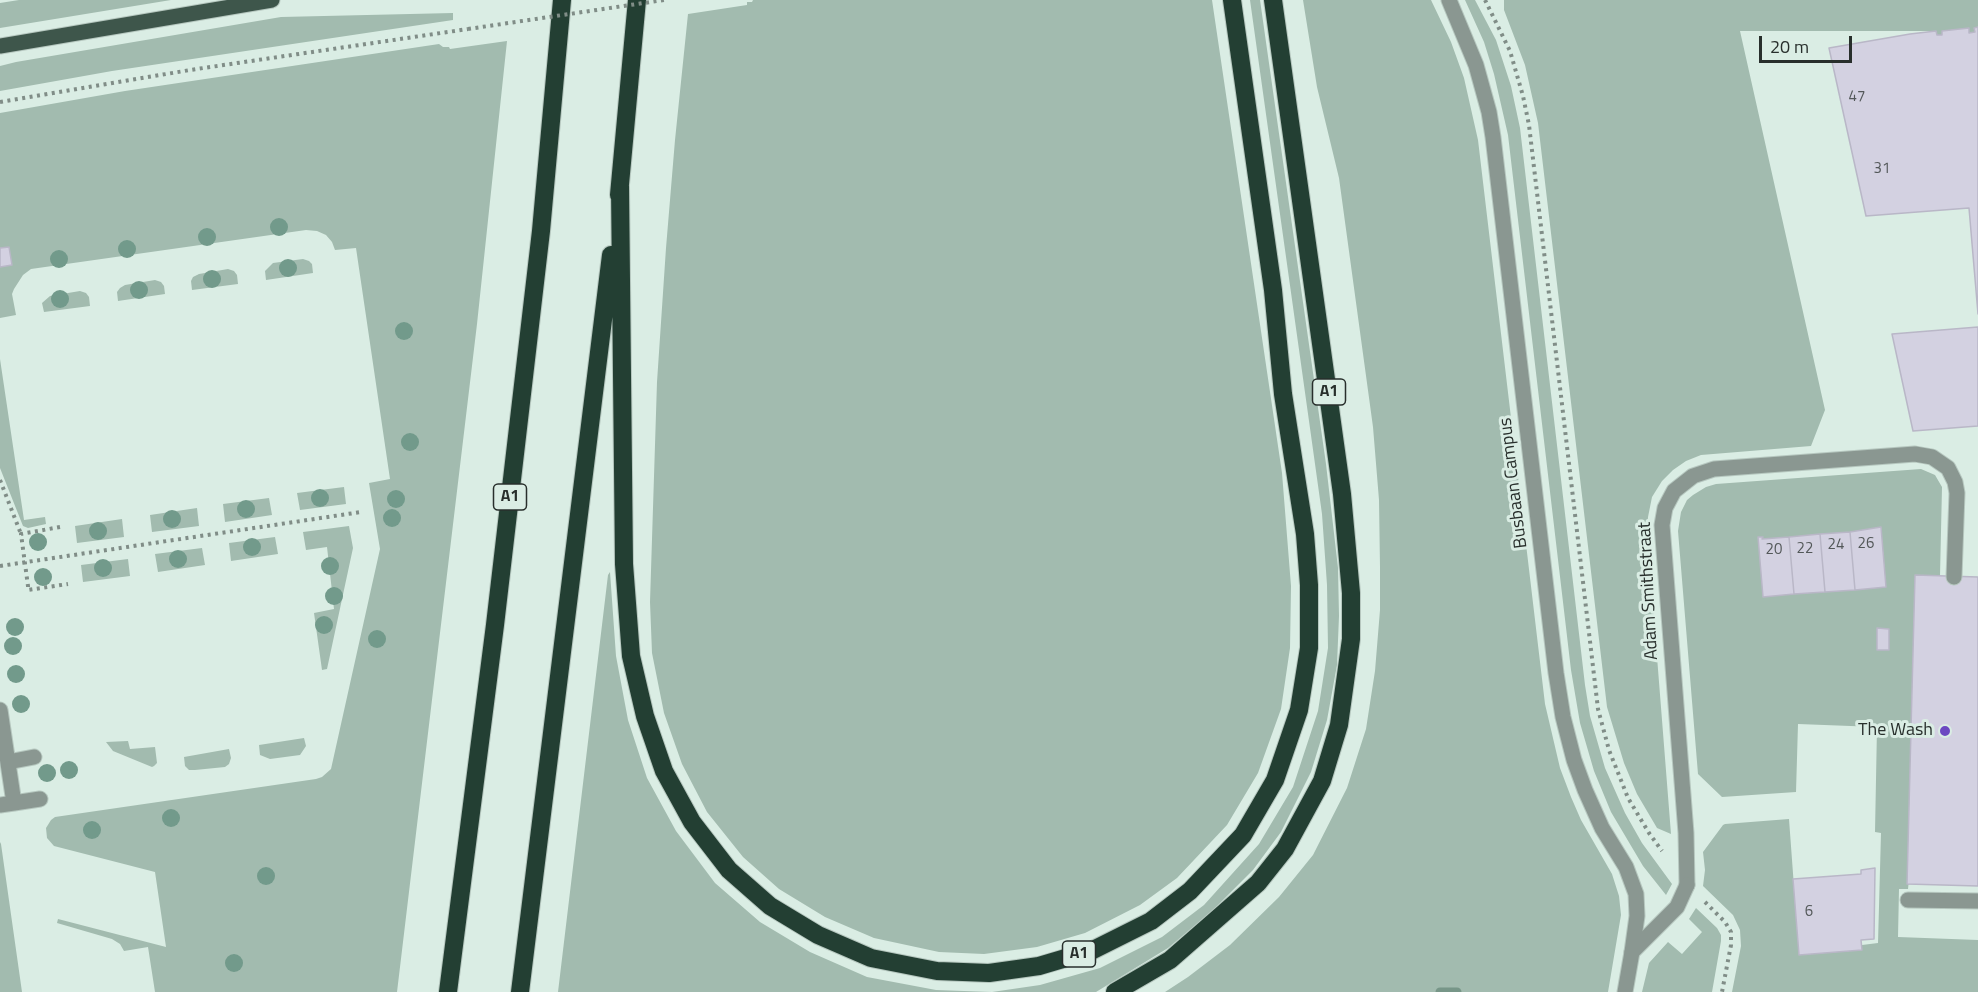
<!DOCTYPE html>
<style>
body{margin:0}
#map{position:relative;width:1978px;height:992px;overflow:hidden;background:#daede4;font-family:"Titillium Web",sans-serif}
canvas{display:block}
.scale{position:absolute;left:1759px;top:36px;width:93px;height:27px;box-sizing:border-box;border:3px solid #282f2c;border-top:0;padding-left:8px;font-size:18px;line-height:21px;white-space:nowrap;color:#282f2c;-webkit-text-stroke:4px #daede4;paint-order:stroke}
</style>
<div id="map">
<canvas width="1978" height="992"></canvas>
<div class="scale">20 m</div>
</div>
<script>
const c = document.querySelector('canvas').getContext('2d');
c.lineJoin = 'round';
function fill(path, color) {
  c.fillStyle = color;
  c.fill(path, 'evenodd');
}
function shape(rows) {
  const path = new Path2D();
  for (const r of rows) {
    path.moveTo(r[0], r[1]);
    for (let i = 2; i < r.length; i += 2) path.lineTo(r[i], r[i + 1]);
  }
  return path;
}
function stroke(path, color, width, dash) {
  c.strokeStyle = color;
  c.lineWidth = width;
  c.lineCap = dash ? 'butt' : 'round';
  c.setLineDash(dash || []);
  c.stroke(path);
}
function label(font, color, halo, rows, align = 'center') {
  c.font = font + ' "Titillium Web",sans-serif';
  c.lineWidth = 6;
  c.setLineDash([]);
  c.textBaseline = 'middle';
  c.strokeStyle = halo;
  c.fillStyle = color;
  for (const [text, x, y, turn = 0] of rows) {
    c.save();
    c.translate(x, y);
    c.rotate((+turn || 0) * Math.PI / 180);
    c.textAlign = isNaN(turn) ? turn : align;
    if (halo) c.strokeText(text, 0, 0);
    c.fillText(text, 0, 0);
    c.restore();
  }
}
fill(shape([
 [19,0,171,0,0,28,0,3],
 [753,0,1212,0,1282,473,1291,586,1290,648,1281,709,1258,773,1227,825,1177,878,1140,905,1085,933,1037,947,984,954,939,952,874,938,825,917,779,889,743,857,707,812,682,764,664,713,652,653,650,602,657,382,666,248,675,140,688,14,747,5,747,2,752,2],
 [1250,0,1260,0,1326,464,1338,568,1339,616,1337,665,1327,720,1311,772,1281,832,1253,870,1211,912,1168,948,1096,992,558,992,608,575,610,572,616,656,628,720,647,778,676,831,715,883,760,922,810,952,867,977,936,990,992,992,1040,985,1100,968,1162,937,1204,905,1259,844,1293,787,1318,711,1328,648,1327,585,1322,514,1309,421],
 [1303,0,1431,0,1451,42,1464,78,1478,140,1545,704,1560,768,1571,797,1581,820,1612,874,1619,896,1621,915,1608,992,1165,992,1188,977,1230,945,1279,897,1313,855,1347,788,1366,729,1375,671,1380,610,1380,567,1379,500,1373,427,1339,178,1317,87],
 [1465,0,1475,0,1496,40,1511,86,1520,128,1585,685,1590,716,1605,768,1625,813,1642,843,1672,884,1666,895,1643,866,1611,812,1594,771,1580,723,1571,670,1508,135,1494,74,1484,42],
 [1504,0,1978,0,1978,27,1975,28,1975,32,1969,33,1969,28,1942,31,1942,35,1937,35,1936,31,1740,31,1825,410,1811,446,1701,455,1686,461,1673,470,1662,481,1652,497,1648,517,1647,530,1671,834,1657,828,1637,794,1624,763,1607,707,1538,123,1525,65,1504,10],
 [453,13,453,20,112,71,0,91,0,66,16,62,281,17],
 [507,41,477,324,397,992,155,992,148,947,124,951,120,944,112,939,57,923,58,919,166,947,155,872,54,846,47,838,46,828,51,820,55,817,316,779,322,777,331,769,380,549,369,483,390,479,356,248,335,250,332,242,326,235,317,231,306,230,31,269,23,275,14,289,12,294,16,315,0,318,0,113,125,91,439,44,443,47,449,47,450,49],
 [303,259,309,261,312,264,313,273,266,280,265,271,273,263],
 [228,269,234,271,237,275,238,284,192,290,191,281,193,277,199,274],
 [155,280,161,282,164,286,165,294,118,301,117,292,120,288,125,285],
 [80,291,86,293,89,297,90,306,44,312,42,303,50,296],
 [0,359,24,520,45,517,46,524,28,528,23,526,0,468],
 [1921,469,1935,475,1942,487,1940,576,1908,889,1899,889,1898,937,1978,940,1978,992,1732,992,1741,946,1740,930,1733,915,1703,886,1705,870,1703,852,1723,825,1725,824,1789,819,1799,955,1862,950,1862,945,1878,943,1881,833,1875,832,1877,727,1798,724,1796,792,1722,797,1698,774,1678,531,1681,512,1687,500,1693,495,1706,487,1716,484],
 [344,487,346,504,300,510,297,493],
 [269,498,272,515,225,522,223,504],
 [197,508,199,526,152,532,150,515],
 [122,519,124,537,77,543,75,526],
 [349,526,353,548,327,669,322,670,314,613,334,609,327,547,306,550,303,532],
 [275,537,278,554,231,561,229,543],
 [202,548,205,565,158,572,155,554],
 [128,559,130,576,83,582,81,565],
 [304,738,306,746,300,755,270,759,260,755,259,745],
 [128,741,130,749,155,747,157,763,154,766,152,767,113,751,106,742],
 [229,749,231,758,229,764,225,767,195,770,189,770,185,766,184,757],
 [0,842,1,844,22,992,0,992],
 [1696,908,1717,928,1721,935,1721,941,1712,992,1642,992,1649,963,1668,942,1682,954,1702,932,1689,919]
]), '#a2bbaf');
stroke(shape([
 [1440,992,1457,992]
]), '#779688', 9);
const building = shape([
 [1978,27,1978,314,1969,208,1866,216,1829,48,1910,34,1936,31,1937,35,1942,35,1942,31,1969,28,1969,33,1975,32,1974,28,1978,27],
 [9,247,12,265,0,267,0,248,9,247],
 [1978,327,1978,426,1913,431,1892,334,1978,327],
 [1881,527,1886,587,1855,590,1850,532,1881,527],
 [1850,532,1855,590,1825,592,1820,534,1850,532],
 [1820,534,1825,592,1794,594,1789,537,1820,534],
 [1758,537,1763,537,1762,539,1789,537,1794,594,1763,597,1758,537],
 [1915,575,1978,577,1978,886,1907,884,1915,575],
 [1877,628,1889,629,1889,650,1877,650,1877,628],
 [1875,868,1874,939,1861,940,1862,950,1799,955,1793,879,1861,874,1861,870,1875,868]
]);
fill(building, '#d3d1e1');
stroke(building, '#b9b7c7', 1.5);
const service = shape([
 [1449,0,1476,65,1489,112,1493,137,1556,673,1563,717,1574,760,1585,790,1602,828,1626,867,1636,894,1637,916,1632,952],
 [0,710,14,803,0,805],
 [8,762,34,757],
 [14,803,40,799],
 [1687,885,1686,833,1662,525,1665,508,1674,491,1693,476,1714,469,1915,454,1932,457,1948,468,1955,482,1957,493,1954,577],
 [1908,900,1978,901]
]);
const minor = shape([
 [1625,992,1632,952,1677,907,1687,885]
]);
const primary = shape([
 [0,46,272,0]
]);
const motorway = shape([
 [620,186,624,564,631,656,645,716,664,771,692,822,729,870,770,906,818,935,871,958,937,971,989,973,1039,966,1093,950,1151,921,1190,891,1243,835,1275,780,1299,710,1309,648,1309,585,1305,534,1283,394,1273,290,1232,0],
 [619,195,637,0],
 [448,992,495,625,541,231,562,0],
 [520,992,611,255],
 [1115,992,1170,960,1258,883,1285,849,1322,781,1339,725,1351,639,1351,593,1342,494,1273,0]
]);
stroke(service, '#b6c7bf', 17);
stroke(minor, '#b6c7bf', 17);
stroke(primary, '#b6c7bf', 17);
stroke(motorway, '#b6c7bf', 20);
stroke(shape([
 [1485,0,1510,51,1523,96,1529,125,1598,709,1609,750,1628,798,1649,833,1662,851],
 [0,102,190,70,468,29],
 [0,480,21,534],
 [60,527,21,534,28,586,28,590,68,584],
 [0,566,361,512],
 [1705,902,1725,922,1731,932,1731,945,1722,992]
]), '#808d87', 4, [3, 4.5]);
stroke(service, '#8a9791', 15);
stroke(minor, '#8a9791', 15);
stroke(primary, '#3e564b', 15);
stroke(motorway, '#233f33', 18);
stroke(shape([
 [468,29,664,0]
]), '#808d87', 4, [3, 4.5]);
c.fillStyle = '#729a8b';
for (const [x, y] of [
 [279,227],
 [207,237],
 [127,249],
 [59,259],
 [288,268],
 [212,279],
 [139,290],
 [60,299],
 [404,331],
 [410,442],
 [320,498],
 [396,499],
 [246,509],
 [392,518],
 [172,519],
 [98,531],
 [38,542],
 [252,547],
 [178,559],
 [330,566],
 [103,568],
 [43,577],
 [334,596],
 [324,625],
 [15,627],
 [377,639],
 [13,646],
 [16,674],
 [21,704],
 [69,770],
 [47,773],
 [171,818],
 [92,830],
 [266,876],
 [234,963]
]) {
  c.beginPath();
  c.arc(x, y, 9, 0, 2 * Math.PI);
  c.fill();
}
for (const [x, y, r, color] of [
 [1945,731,6,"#6c48c1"]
]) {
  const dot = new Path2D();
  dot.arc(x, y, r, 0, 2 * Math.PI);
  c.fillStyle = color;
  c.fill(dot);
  stroke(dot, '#daede4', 2);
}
label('15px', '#535859', null, [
 ["47",1857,97],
 ["31",1882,169],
 ["26",1866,544],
 ["24",1836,545],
 ["22",1805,549],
 ["20",1774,550],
 ["6",1809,912]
]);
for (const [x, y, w] of [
 [1329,392,33],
 [510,497,33],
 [1079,954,33]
]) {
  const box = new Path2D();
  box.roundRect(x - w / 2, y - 13, w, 26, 4.5);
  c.fillStyle = '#daede4';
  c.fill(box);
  stroke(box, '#282f2c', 1.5);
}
label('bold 16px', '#282f2c', null, [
 ["A1",1329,392],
 ["A1",510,497],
 ["A1",1079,954]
]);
label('18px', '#282f2c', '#daede4', [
 ["Busbaan Campus",1514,483,-97],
 ["Adam Smithstraat",1649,591,-93]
]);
label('18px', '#282f2c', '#daede4', [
 ["The Wash",1933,731]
], 'right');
</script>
